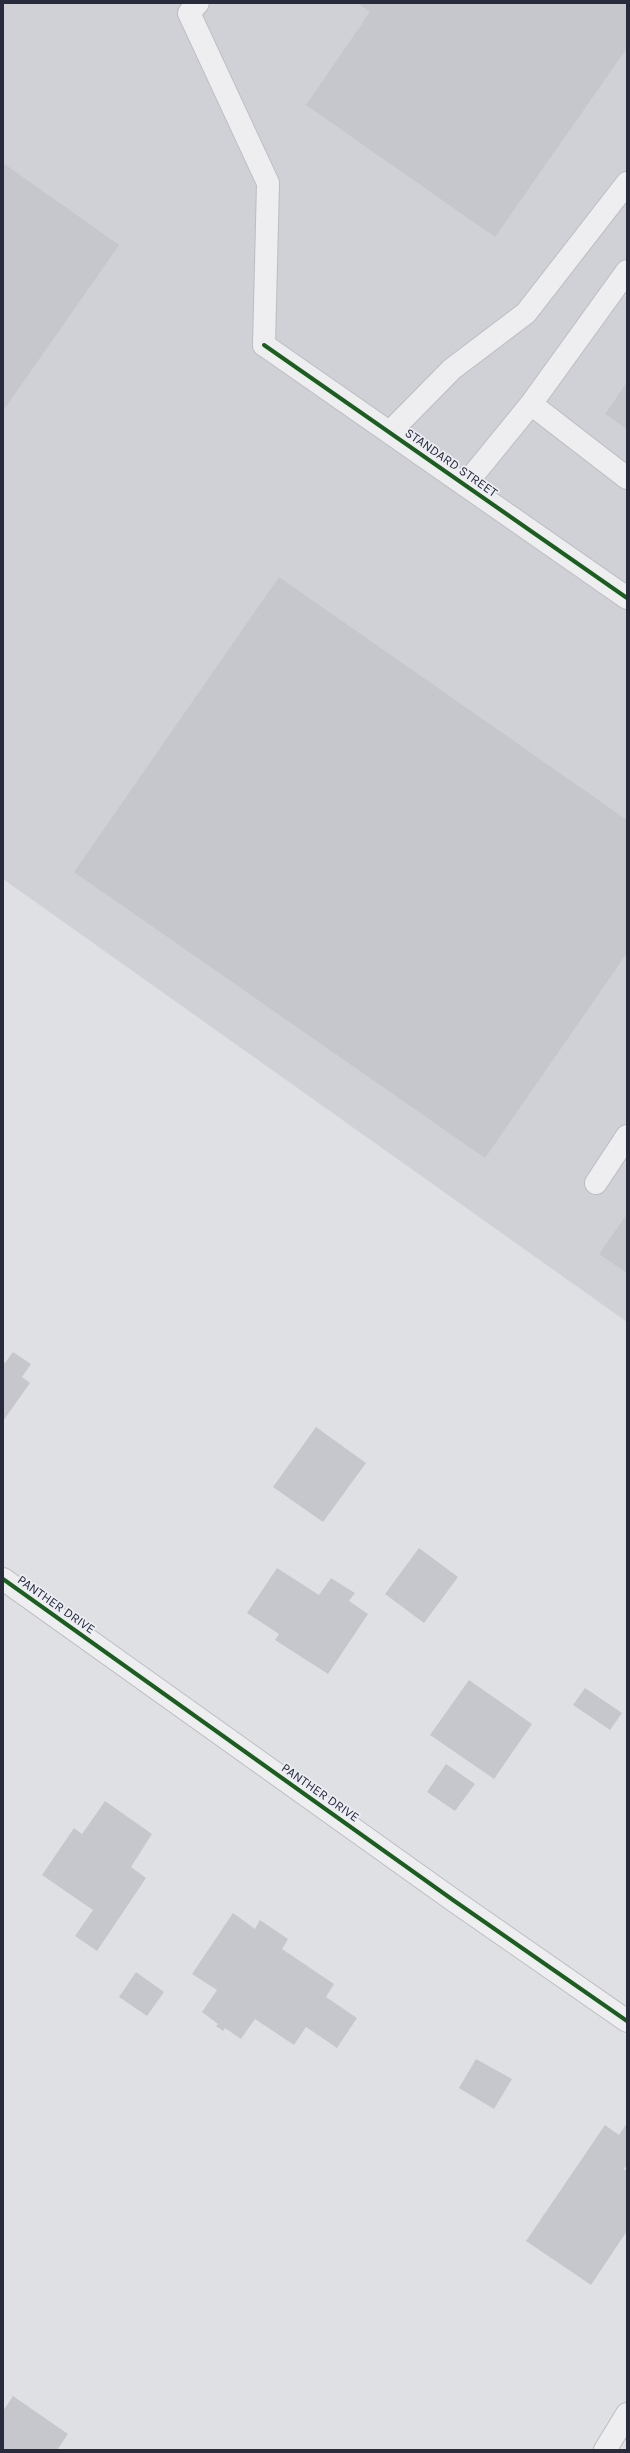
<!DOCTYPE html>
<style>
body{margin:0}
#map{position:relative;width:630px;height:2453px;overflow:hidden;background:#dfe0e4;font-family:Karla,sans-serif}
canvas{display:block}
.frame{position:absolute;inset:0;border:4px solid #272b3b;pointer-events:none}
</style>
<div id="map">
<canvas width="630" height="2453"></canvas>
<div class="frame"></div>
</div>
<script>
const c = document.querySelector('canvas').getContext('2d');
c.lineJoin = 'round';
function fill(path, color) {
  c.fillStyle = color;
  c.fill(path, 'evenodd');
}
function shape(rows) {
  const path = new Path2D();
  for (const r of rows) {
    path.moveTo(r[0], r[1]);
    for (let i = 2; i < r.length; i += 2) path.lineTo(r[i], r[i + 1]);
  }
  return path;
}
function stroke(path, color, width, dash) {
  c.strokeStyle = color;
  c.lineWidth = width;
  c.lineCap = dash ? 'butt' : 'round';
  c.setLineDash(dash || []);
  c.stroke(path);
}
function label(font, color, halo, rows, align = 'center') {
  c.font = font + ' Karla,sans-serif';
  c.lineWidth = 3.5;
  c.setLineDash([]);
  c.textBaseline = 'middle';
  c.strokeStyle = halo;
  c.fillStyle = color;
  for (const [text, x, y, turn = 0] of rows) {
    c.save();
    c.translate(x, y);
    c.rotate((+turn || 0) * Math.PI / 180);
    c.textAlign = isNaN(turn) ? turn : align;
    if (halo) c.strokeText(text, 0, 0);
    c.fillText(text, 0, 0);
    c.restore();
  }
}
fill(shape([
 [3,3,627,3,627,1322,3,879]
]), '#cfd1d7');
fill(shape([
 [357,3,627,3,627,48,495,237,306,105,370,12],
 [3,163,119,245,3,411],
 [627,382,627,429,605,414],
 [279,577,627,820,627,953,485,1158,74,872],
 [627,1214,627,1273,599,1254],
 [13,1352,31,1364,22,1377,30,1383,3,1421,3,1362,5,1363],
 [316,1427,366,1463,323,1522,273,1487],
 [419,1548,458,1577,424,1623,385,1594],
 [277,1568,319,1595,331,1578,355,1593,349,1601,368,1614,328,1674,275,1640,279,1634,247,1613],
 [469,1680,532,1724,494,1779,430,1735],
 [585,1688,622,1713,610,1730,573,1705],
 [446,1764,475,1784,455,1811,427,1792],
 [105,1801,152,1834,131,1867,146,1878,97,1951,75,1936,93,1910,42,1875,74,1828,82,1834],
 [233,1913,255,1929,260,1920,288,1939,282,1949,334,1984,326,1997,357,2018,337,2048,306,2027,294,2045,255,2019,241,2039,225,2028,223,2031,216,2026,218,2024,202,2012,217,1990,192,1974],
 [136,1972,164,1992,147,2016,119,1997],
 [476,2059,512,2079,494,2109,459,2088],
 [627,2123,627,2165,624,2169,627,2171,627,2231,591,2285,526,2241,605,2125,619,2135],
 [13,2396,68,2434,57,2450,3,2450,3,2411]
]), '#c6c7cc');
const service = shape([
 [198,3,189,13,268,183,264,345],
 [531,404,627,271],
 [390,432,452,369,526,313,627,183],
 [465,485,531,404,627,478],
 [596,1183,627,1136]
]);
const minor = shape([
 [264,345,627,598],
 [3,1579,453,1900,627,2021],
 [605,2450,627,2414]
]);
stroke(service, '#bcbdc1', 24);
stroke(minor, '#bcbdc1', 24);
stroke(service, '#eeeef0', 22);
stroke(minor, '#eeeef0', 22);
stroke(shape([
 [264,345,627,598],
 [3,1579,453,1900,627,2021]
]), '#1b5e20', 4);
label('13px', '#272b3b', '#eceef4', [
 ["STANDARD STREET",451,463,35],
 ["PANTHER DRIVE",56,1605,35],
 ["PANTHER DRIVE",320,1793,35]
]);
</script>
